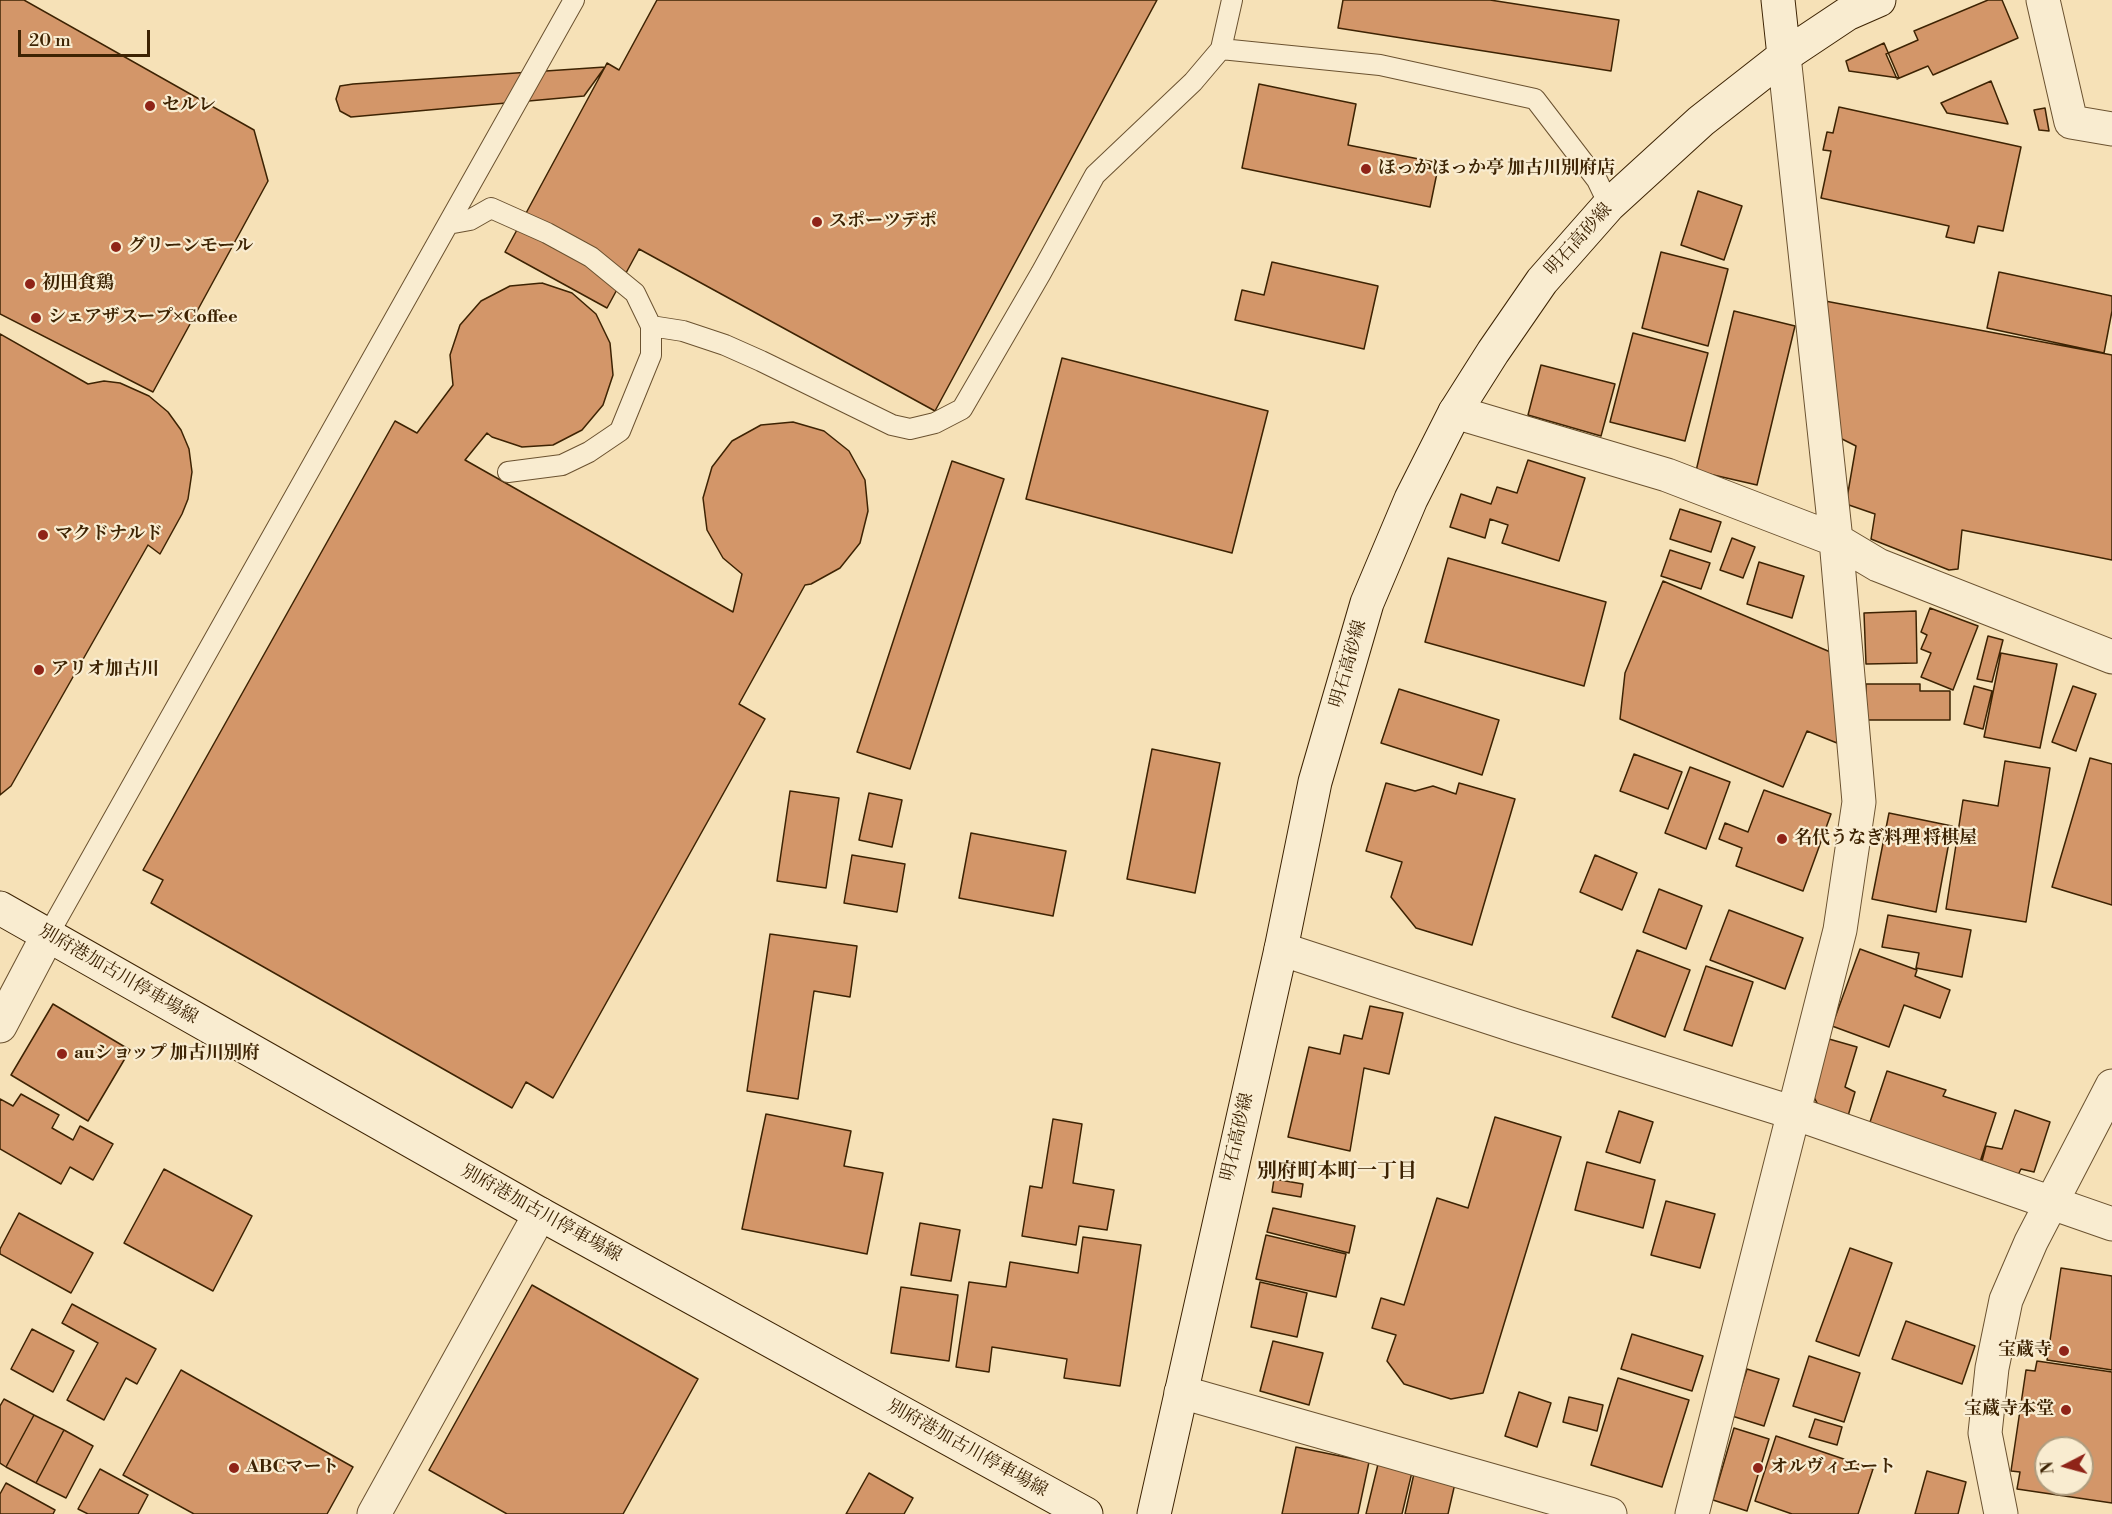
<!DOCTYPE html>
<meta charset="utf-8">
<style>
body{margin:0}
#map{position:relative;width:2112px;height:1514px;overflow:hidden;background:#f6e1b7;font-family:"Libre Bodoni",serif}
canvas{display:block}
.north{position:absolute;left:2034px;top:1436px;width:60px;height:60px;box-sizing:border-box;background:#f9ecd0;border:2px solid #ae9c7e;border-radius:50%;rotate:264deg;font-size:16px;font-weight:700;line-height:24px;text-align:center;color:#3d2303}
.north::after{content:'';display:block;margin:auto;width:21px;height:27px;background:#8f2418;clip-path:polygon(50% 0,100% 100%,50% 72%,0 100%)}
.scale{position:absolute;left:18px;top:30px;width:132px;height:27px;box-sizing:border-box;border:3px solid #3d2303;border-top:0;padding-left:8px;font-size:18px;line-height:21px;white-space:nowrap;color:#3d2303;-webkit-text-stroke:4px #f9ecd0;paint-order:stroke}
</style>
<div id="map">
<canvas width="2112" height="1514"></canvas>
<div class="north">N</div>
<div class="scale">20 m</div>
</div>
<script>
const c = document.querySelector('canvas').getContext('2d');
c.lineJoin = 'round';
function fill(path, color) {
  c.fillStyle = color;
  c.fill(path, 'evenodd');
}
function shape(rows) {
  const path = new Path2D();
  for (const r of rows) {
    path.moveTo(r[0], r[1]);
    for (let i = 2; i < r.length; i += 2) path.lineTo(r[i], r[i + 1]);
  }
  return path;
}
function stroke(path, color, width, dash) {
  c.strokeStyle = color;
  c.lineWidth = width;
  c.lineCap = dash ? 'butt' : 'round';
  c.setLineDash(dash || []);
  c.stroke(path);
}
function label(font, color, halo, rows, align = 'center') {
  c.font = font + ' "Libre Bodoni","Noto Serif JP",serif';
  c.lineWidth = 4.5;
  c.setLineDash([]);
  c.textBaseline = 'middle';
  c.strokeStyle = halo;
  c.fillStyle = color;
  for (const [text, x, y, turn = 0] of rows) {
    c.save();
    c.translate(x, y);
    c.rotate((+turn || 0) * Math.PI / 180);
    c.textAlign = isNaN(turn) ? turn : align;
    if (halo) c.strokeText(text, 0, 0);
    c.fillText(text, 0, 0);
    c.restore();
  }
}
const building = shape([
 [0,0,24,0,254,130,268,181,153,392,0,314,0,0],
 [657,0,1157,0,935,411,639,249,607,308,505,252,605,67,607,63,619,70,657,0],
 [1343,0,1490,0,1619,20,1611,71,1338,28,1343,0],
 [1988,0,2002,0,2018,38,1933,75,1928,66,1897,79,1886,54,1918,40,1914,31,1988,0],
 [1884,43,1899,78,1849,71,1846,61,1884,43],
 [605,67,584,96,351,117,340,111,336,99,340,86,353,84,605,67],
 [1991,81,2008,124,1947,113,1941,103,1991,81],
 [1259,84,1356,104,1348,145,1439,163,1430,207,1242,168,1259,84],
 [1839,107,2021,147,2003,231,1978,226,1974,243,1946,237,1949,226,1821,198,1831,151,1823,150,1827,132,1833,133,1839,107],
 [2045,108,2049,131,2039,130,2034,110,2045,108],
 [1698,191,1742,206,1724,260,1681,245,1698,191],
 [1661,252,1728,269,1708,346,1642,328,1661,252],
 [1272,262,1378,286,1364,349,1235,320,1242,290,1264,295,1272,262],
 [1999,272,2112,296,2112,311,2104,353,1987,328,1999,272],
 [542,283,572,293,596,314,610,343,613,375,603,405,582,430,553,445,522,447,492,437,487,433,465,460,733,612,742,574,723,558,707,530,703,498,712,467,732,441,761,425,793,422,824,431,849,451,865,480,868,511,860,543,840,568,811,584,805,585,739,704,765,719,553,1098,526,1082,512,1108,151,903,163,880,143,870,395,421,417,433,453,385,450,355,460,325,481,301,510,286,542,283],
 [1825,301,2112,355,2112,560,1962,530,1958,569,1949,570,1871,539,1875,514,1846,504,1856,446,1840,438,1825,301],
 [1734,311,1795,326,1757,485,1696,471,1734,311],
 [1633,333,1708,353,1685,441,1610,422,1633,333],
 [0,334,88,384,104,381,120,383,149,396,168,412,181,430,189,449,192,472,188,499,182,514,160,554,148,545,11,786,0,795,0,334],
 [1062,358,1268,411,1232,553,1026,499,1062,358],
 [1541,365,1615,384,1601,436,1528,415,1541,365],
 [1528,460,1585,478,1559,561,1502,543,1508,525,1490,519,1485,538,1450,527,1461,494,1491,504,1497,487,1517,493,1528,460],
 [952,461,1004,479,910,769,857,752,952,461],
 [1680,509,1721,522,1711,552,1670,539,1680,509],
 [1732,538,1755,547,1743,578,1720,570,1732,538],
 [1670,550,1710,563,1701,589,1661,576,1670,550],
 [1448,558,1606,602,1584,686,1425,642,1448,558],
 [1759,562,1804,576,1792,618,1747,604,1759,562],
 [1663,581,1835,654,1837,743,1807,731,1783,787,1620,719,1625,673,1663,581],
 [1930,608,1978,626,1953,690,1921,677,1931,653,1921,649,1927,635,1921,632,1930,608],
 [1916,611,1917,663,1866,664,1864,613,1916,611],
 [1988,636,2003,640,1992,682,1977,679,1988,636],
 [2001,653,2057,664,2040,748,1984,737,2001,653],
 [1866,684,1920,684,1920,691,1950,691,1950,720,1866,720,1866,684],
 [1974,686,1992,691,1983,729,1964,724,1974,686],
 [2073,686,2096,694,2076,751,2052,742,2073,686],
 [1399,689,1499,720,1482,775,1381,743,1399,689],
 [1152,749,1220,763,1195,893,1127,879,1152,749],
 [1634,754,1682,772,1668,809,1620,791,1634,754],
 [2090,758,2112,764,2112,905,2052,887,2090,758],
 [2005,761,2050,768,2026,922,1946,909,1963,800,1998,806,2005,761],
 [1690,767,1730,782,1706,849,1665,833,1690,767],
 [1386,783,1415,791,1433,786,1456,794,1459,783,1515,799,1472,945,1416,928,1391,897,1402,862,1366,851,1386,783],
 [1764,790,1831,814,1803,891,1736,866,1742,848,1719,839,1725,823,1748,832,1764,790],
 [790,791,839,798,826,888,777,881,790,791],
 [869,793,902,800,892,847,859,840,869,793],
 [1889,813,1952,826,1936,912,1872,899,1889,813],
 [971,833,1066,851,1053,916,959,898,971,833],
 [852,855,905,864,897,912,844,903,852,855],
 [1595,855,1637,873,1622,910,1580,892,1595,855],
 [1659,889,1702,906,1686,949,1643,932,1659,889],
 [1729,910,1803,938,1785,989,1710,960,1729,910],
 [1888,915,1971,930,1962,977,1916,968,1919,953,1882,947,1888,915],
 [770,934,857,946,850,997,814,991,798,1099,747,1091,770,934],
 [1860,949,1917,970,1915,976,1950,990,1940,1018,1904,1005,1889,1047,1832,1026,1860,949],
 [1637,950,1690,970,1665,1037,1612,1017,1637,950],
 [1706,966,1753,982,1732,1046,1684,1030,1706,966],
 [53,1004,130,1050,88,1121,11,1075,53,1004],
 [1370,1006,1403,1013,1389,1074,1364,1068,1350,1151,1288,1137,1309,1047,1340,1054,1344,1035,1362,1039,1370,1006],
 [1829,1039,1857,1047,1845,1087,1855,1092,1848,1116,1819,1107,1812,1093,1829,1039],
 [1887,1071,1946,1090,1943,1096,1996,1113,1980,1162,1869,1125,1887,1071],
 [21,1094,59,1115,52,1128,73,1140,80,1126,113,1144,93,1180,70,1167,61,1184,0,1149,0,1099,13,1106,21,1094],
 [2015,1110,2050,1122,2034,1172,2021,1169,2018,1175,1982,1161,1986,1146,2002,1149,2015,1110],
 [1619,1111,1653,1122,1640,1163,1606,1152,1619,1111],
 [766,1114,851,1131,844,1166,883,1173,867,1254,742,1229,766,1114],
 [1495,1117,1561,1137,1483,1393,1451,1399,1404,1384,1387,1361,1396,1335,1372,1328,1381,1298,1404,1305,1437,1198,1468,1208,1495,1117],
 [1053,1119,1082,1124,1073,1183,1114,1190,1107,1230,1079,1226,1076,1245,1022,1236,1030,1186,1042,1188,1053,1119],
 [1587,1162,1655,1180,1643,1228,1575,1210,1587,1162],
 [164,1169,252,1216,213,1291,124,1243,164,1169],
 [1274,1179,1303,1184,1301,1197,1272,1192,1274,1179],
 [1666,1201,1715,1214,1700,1268,1651,1255,1666,1201],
 [1273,1208,1355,1226,1349,1253,1267,1232,1273,1208],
 [19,1213,93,1253,71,1293,0,1254,0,1249,19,1213],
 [920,1223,960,1230,951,1281,911,1275,920,1223],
 [1266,1235,1346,1254,1336,1297,1256,1279,1266,1235],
 [1083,1237,1141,1245,1120,1386,1064,1378,1067,1359,992,1347,989,1372,956,1367,969,1282,1006,1287,1010,1262,1078,1273,1083,1237],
 [1850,1248,1892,1263,1859,1356,1816,1341,1850,1248],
 [2061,1268,2112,1276,2112,1370,2047,1360,2061,1268],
 [1260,1282,1307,1293,1297,1337,1251,1327,1260,1282],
 [532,1285,698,1379,623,1514,507,1514,429,1470,532,1285],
 [901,1287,958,1295,949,1361,891,1353,901,1287],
 [72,1304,156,1349,137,1384,126,1378,104,1420,67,1400,98,1343,62,1323,72,1304],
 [1906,1321,1975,1346,1962,1384,1892,1359,1906,1321],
 [32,1329,74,1351,53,1392,11,1369,32,1329],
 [1632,1334,1703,1356,1692,1391,1621,1369,1632,1334],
 [1273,1341,1323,1353,1309,1405,1260,1391,1273,1341],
 [1809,1356,1860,1373,1844,1422,1793,1406,1809,1356],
 [2037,1361,2112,1372,2112,1503,2017,1489,2020,1472,2011,1471,2026,1370,2035,1371,2037,1361],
 [2046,1448,2082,1448,2082,1484,2046,1484,2046,1448],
 [1747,1369,1779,1379,1764,1426,1732,1416,1747,1369],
 [181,1370,353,1467,327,1514,194,1514,123,1475,181,1370],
 [1618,1378,1689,1400,1662,1487,1591,1465,1618,1378],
 [1519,1392,1551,1403,1537,1447,1505,1436,1519,1392],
 [1569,1397,1603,1405,1597,1431,1563,1422,1569,1397],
 [4,1399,34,1415,6,1467,0,1463,0,1406,4,1399],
 [34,1415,64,1430,36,1483,6,1467,34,1415],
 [1815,1419,1842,1427,1837,1445,1809,1437,1815,1419],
 [1734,1428,1769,1439,1747,1511,1713,1500,1734,1428],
 [64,1430,93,1446,66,1498,36,1483,64,1430],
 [1776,1436,1873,1469,1858,1514,1792,1514,1755,1501,1776,1436],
 [1296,1447,1369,1462,1358,1514,1282,1514,1296,1447],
 [1379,1460,1413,1468,1402,1514,1366,1514,1379,1460],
 [100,1469,148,1495,138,1514,88,1514,78,1509,100,1469],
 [1415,1469,1456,1479,1448,1514,1405,1514,1415,1469],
 [1927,1471,1966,1482,1958,1514,1915,1514,1927,1471],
 [869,1473,913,1498,904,1514,846,1514,869,1473],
 [6,1483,55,1510,53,1514,0,1514,0,1494,6,1483]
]);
fill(building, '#d39669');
stroke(building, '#3d2303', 1.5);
const service = shape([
 [1221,49,1380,65,1535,99,1597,180,1609,205],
 [448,224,470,220,491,208,547,233,591,257,635,293,651,326,651,355,620,431,589,452,562,465,508,472],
 [651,326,683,331,725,345,761,361,892,425,910,429,935,423,962,409,1041,273,1095,175,1193,82,1221,49,1232,0],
 [48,935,574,0]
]);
const minor = shape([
 [2043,0,2071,122,2112,129],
 [1455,412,1667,475,1836,540,1878,565,2112,657],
 [1281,949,1516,1026,1794,1113,2112,1224],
 [0,1026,48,935],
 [1181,1392,1610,1514],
 [374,1514,540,1214],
 [1692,1514,1840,930,1859,802,1836,540,1784,56],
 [2001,1514,1985,1433,1992,1368,2006,1300,2031,1242,2112,1086]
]);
const secondary = shape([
 [1778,0,1784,56],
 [0,908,540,1214,1086,1514],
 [1154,1514,1281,949,1315,782,1367,603,1411,499,1455,412,1493,352,1542,281,1609,205,1701,121,1784,56,1847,14,1879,0]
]);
stroke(service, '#6b5230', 22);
stroke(minor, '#6b5230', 35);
stroke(secondary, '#3d2303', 35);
stroke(service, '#f9ecd0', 20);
stroke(minor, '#f9ecd0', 33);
stroke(secondary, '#f9ecd0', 33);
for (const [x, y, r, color] of [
 [150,106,6,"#8f2418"],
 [1366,169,6,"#8f2418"],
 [817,222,6,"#8f2418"],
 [116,247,6,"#8f2418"],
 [30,284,6,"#8f2418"],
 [36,318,6,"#8f2418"],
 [43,535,6,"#8f2418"],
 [39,670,6,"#8f2418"],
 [1782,839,6,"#8f2418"],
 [62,1054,6,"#8f2418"],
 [2064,1351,6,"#8f2418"],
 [2066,1410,6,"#8f2418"],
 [234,1468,6,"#8f2418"],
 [1758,1468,6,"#8f2418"]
]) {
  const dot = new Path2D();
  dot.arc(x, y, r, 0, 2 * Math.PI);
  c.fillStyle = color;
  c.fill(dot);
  stroke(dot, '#f9ecd0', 2);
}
label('bold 18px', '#3d2303', '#f9ecd0', [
 ["セルレ",162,106],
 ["ほっかほっか亭 加古川別府店",1378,169],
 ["スポーツデポ",829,222],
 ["グリーンモール",128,247],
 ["初田食鶏",42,284],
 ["シェアザスープ×Coffee",48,318],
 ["マクドナルド",55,535],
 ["アリオ加古川",51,670],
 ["名代うなぎ料理 将棋屋",1794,839],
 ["auショップ 加古川別府",74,1054],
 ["宝蔵寺",2052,1351,"right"],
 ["宝蔵寺本堂",2054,1410,"right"],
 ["ABCマート",246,1468],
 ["オルヴィエート",1770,1468]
], 'left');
label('18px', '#3d2303', '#f9ecd0', [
 ["明石高砂線",1579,240,-48],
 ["明石高砂線",1349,664,-74],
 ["別府港加古川停車場線",118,975,30],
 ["明石高砂線",1238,1137,-77],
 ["別府港加古川停車場線",541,1214,29],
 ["別府港加古川停車場線",967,1449,29]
]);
label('bold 20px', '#3d2303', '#f9ecd0', [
 ["別府町本町一丁目",1337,1172]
]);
</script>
